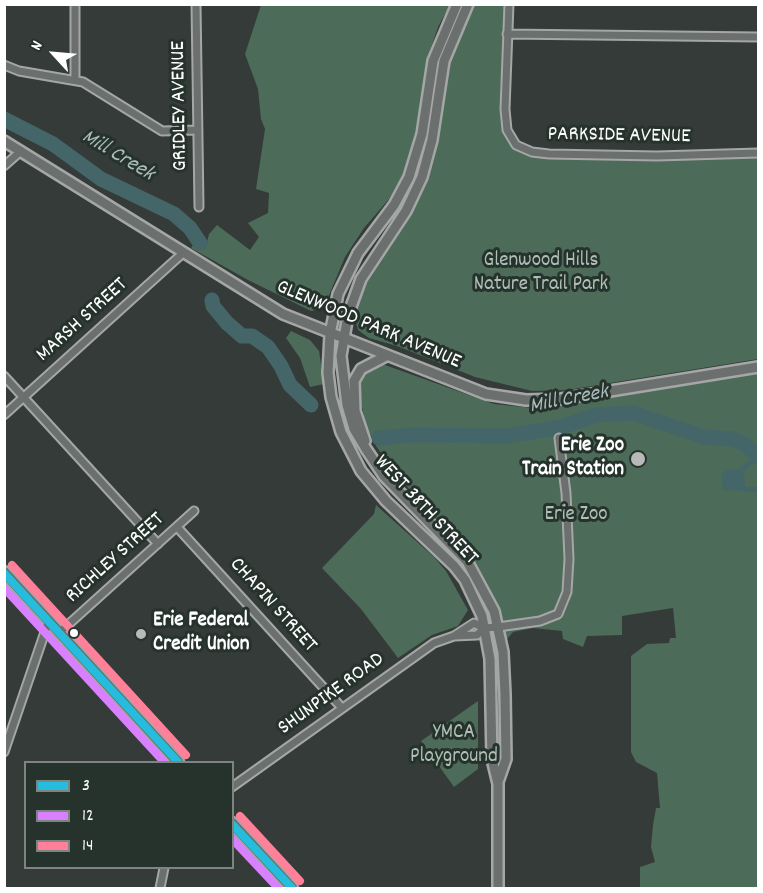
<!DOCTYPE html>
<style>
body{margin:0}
#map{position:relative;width:763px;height:893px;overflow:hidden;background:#353b39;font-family:Dekko,sans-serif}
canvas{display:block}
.frame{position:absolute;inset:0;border:6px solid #fff;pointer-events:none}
.legend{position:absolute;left:24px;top:761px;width:210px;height:108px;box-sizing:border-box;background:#26332d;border:2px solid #7d8581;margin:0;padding:8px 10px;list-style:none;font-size:18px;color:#fff}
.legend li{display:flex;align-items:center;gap:12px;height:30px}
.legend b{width:30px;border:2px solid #7d8581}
.north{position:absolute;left:24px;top:24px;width:60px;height:60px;-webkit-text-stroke:4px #26332d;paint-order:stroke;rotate:296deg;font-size:16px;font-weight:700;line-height:24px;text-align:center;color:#fff}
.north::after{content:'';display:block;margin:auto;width:21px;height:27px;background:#fff;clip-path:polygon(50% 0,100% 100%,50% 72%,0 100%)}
</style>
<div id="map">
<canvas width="763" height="893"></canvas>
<div class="frame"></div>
<ul class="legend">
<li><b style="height:8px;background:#26bcdd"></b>3</li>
<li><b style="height:8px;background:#d880ff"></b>12</li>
<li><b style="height:8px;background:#ff8098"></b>14</li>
</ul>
<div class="north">N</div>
</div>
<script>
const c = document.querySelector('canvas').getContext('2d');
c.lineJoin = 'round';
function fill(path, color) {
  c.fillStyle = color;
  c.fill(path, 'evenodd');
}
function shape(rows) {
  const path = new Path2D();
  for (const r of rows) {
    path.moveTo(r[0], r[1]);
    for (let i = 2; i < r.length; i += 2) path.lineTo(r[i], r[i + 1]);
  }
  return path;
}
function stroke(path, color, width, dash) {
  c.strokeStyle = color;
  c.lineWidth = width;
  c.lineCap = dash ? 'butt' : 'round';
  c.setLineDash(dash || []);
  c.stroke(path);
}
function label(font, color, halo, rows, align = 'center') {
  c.font = font + ' Dekko,sans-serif';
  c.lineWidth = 6;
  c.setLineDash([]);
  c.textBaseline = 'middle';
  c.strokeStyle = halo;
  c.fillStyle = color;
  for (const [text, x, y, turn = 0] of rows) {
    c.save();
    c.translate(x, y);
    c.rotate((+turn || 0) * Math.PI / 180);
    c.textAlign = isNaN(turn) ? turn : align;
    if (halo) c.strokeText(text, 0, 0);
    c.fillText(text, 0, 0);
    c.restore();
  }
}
fill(shape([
 [261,5,450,5,438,27,428,57,413,146,404,174,389,199,364,228,345,257,327,300,319,306,320,309,311,311,248,280,191,248,194,244,207,242,209,234,217,225,250,250,259,237,248,223,268,213,269,193,256,189,265,129,261,119,258,89,245,54],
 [473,5,505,5,500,101,502,127,511,145,527,153,550,158,758,158,758,359,567,390,532,391,475,377,397,346,369,338,358,330,354,314,366,281,409,215,429,169,447,63],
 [291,331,310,340,319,351,324,384,310,387,300,358,286,338],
 [377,365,385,365,494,404,543,409,758,372,758,888,640,888,640,867,655,862,651,847,653,825,656,808,660,808,657,773,636,762,631,752,631,656,647,644,669,643,670,638,676,638,673,608,622,616,622,635,587,636,583,647,563,639,562,631,533,628,513,632,507,639,494,601,473,561,396,474,376,446,366,425,357,385,365,371],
 [376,505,434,557,446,571,468,610,458,626,432,635,398,658,361,609,322,568,374,514],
 [478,701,478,769,454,787,421,741]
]), '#4c6b59');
fill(shape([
 [750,459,756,461,744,472,745,487,758,487,758,492,723,490,721,474,727,470,739,469]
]), '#456668');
stroke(shape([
 [4,119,53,144,101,179,174,214,190,228,200,243],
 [212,300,213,306,227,323,242,336,252,336,268,347,281,366,290,385,311,405],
 [379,438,411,435,506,436,562,427,596,415,633,413,704,437,733,439,746,445,758,456]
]), '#456668', 15);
const minor = shape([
 [75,4,75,79],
 [196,4,199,207],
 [509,4,505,109,507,130,516,145,532,152,549,154,657,156,758,153],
 [507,34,758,37],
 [4,65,19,71,83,82,162,131,198,130],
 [4,166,21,151],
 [4,376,158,544],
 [4,415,183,253],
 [177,527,342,708],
 [60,632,194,511],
 [454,636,477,635,484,628],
 [4,752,49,620],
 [232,787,434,643,454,636,474,623,484,628,498,627,540,621,558,614,567,592,569,559,566,493,559,438],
 [160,888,164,868]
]);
const secondary = shape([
 [457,4,433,61,422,134,409,177,394,205,358,253,338,294,330,334,328,373,331,397,341,432,361,471,386,501,454,566,465,580,482,616,490,659,492,759,498,784,498,888],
 [468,4,444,61,432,140,422,177,406,211,361,279,348,315,341,356,347,405,354,429,366,449,384,476,467,561,494,611,503,652,505,694,506,759,498,782],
 [4,141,283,314,486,394,526,400,561,399,758,367],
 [365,441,355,411,354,381,361,369,386,356]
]);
const primary = shape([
 [4,572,178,762],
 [232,823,292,888]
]);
stroke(minor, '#a4a7a6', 11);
stroke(secondary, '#a4a7a6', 14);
stroke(primary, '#a4a7a6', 15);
stroke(minor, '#6b6f6d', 7);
stroke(secondary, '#6b6f6d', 9);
stroke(primary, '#6b6f6d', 10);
stroke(shape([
 [4,573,178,762],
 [232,824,292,888]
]), '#26bcdd', 8);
stroke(shape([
 [4,588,164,762],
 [232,839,278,888]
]), '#d880ff', 8);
stroke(shape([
 [12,565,186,755],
 [240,816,300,881]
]), '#ff8098', 8);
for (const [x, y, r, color] of [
 [638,459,8,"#b8baba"],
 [74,633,5,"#fff"],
 [141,634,6,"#b8baba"]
]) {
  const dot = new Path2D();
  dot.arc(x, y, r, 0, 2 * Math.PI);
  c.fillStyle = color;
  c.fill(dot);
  stroke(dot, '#26332d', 2);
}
label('21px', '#fff', '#26332d', [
 ["GRIDLEY AVENUE",181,106,-91],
 ["PARKSIDE AVENUE",619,137,1],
 ["MARSH STREET",83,321,-42],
 ["GLENWOOD PARK AVENUE",368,326,23],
 ["WEST 38TH STREET",425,511,47],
 ["RICHLEY STREET",116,559,-42],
 ["CHAPIN STREET",272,606,48],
 ["SHUNPIKE ROAD",332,695,-36]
]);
label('21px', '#b0c0b7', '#26332d', [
 ["Glenwood Hills",541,262],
 ["Nature Trail Park",541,286],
 ["Erie Zoo",576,516],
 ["YMCA",454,734],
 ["Playground",454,758]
]);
label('bold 21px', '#fff', '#26332d', [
 ["Erie Zoo",624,447],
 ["Train Station",624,471],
 ["Erie Federal",153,622,"left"],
 ["Credit Union",153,646,"left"]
], 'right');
label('italic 22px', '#acbcbd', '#26332d', [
 ["Mill Creek",117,157,31],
 ["Mill Creek",569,401,-11]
]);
</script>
